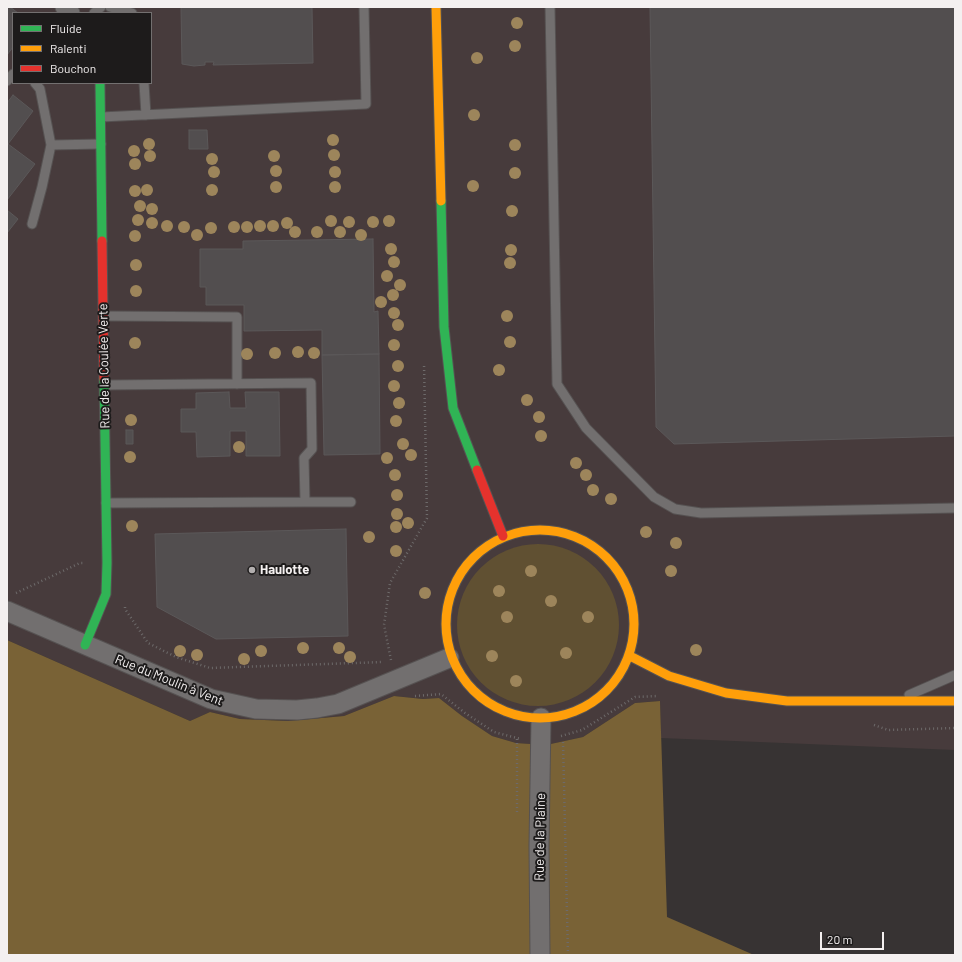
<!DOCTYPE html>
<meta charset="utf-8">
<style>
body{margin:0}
#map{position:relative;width:962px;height:962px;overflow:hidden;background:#373333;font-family:Barlow,sans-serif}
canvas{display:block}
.frame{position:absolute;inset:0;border:8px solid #f4f0f0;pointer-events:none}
.legend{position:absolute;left:12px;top:12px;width:140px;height:72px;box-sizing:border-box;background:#1d1b1b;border:1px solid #737070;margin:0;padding:5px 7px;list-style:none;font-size:12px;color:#f4f0f0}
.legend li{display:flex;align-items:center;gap:8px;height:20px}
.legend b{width:20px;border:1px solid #737070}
.scale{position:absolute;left:820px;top:932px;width:64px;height:18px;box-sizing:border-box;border:2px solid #f4f0f0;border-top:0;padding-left:5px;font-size:12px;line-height:14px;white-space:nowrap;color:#f4f0f0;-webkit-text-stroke:3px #1d1b1b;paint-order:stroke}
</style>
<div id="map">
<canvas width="962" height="962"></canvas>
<div class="frame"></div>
<ul class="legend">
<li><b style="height:5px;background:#30b455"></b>Fluide</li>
<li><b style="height:5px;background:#ff9f0a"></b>Ralenti</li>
<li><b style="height:5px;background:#e5322d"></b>Bouchon</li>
</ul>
<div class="scale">20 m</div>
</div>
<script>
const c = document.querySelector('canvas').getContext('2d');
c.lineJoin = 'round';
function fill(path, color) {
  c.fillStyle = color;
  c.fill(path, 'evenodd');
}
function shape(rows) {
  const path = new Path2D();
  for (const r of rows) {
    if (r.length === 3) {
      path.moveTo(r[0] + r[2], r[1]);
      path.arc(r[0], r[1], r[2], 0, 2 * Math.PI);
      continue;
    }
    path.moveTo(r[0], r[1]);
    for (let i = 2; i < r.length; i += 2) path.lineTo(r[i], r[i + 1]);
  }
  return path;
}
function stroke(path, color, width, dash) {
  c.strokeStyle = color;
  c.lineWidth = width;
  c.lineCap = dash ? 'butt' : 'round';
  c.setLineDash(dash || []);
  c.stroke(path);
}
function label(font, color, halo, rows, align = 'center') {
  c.font = font + ' Barlow,sans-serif';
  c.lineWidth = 4;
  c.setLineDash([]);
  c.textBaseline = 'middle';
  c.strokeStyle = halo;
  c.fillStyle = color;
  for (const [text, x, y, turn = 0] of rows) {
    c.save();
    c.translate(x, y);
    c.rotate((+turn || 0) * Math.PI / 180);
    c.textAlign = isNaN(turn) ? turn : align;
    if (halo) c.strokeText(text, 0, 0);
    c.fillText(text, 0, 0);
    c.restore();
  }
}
fill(shape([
 [7,7,955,7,955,750,661,738,660,701,635,703,583,737,546,745,516,743,492,736,462,716,439,698,423,699,394,696,344,716,288,721,240,719,210,712,190,721,7,640],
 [13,13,151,13,151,83,13,83]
]), '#473b3c');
fill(shape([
 [538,625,81]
]), '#605032');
fill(shape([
 [7,640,190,721,210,712,240,719,288,721,344,716,394,696,423,699,439,698,462,716,492,736,516,743,546,745,583,737,635,703,660,701,667,917,754,955,7,955]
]), '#796236');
const building = shape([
 [7,7,10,7,18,13,13,13,13,47,7,55,7,7],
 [181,7,312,7,313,63,213,65,214,62,205,62,205,65,194,66,182,64,181,7],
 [650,7,955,7,955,436,674,444,656,427,650,7],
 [13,95,33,111,8,144,35,164,7,200,7,103,13,95],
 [189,130,207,130,208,149,189,149,189,130],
 [7,210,18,219,7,233,7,210],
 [373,239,374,312,378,311,379,354,322,355,322,330,244,331,244,305,206,305,206,287,200,287,200,249,243,249,243,241,373,239],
 [379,354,380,454,324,455,322,355,379,354],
 [229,392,230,408,246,408,245,392,279,392,280,456,246,456,246,431,230,431,230,456,197,457,196,432,181,432,181,409,196,409,196,393,229,392],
 [126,430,133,430,133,444,126,444,126,430],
 [346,529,348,636,216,639,157,607,155,534,346,529]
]);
fill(building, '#524e4f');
stroke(building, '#5b5859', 1);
const lane = shape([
 [110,7,132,13],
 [550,7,557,384,586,428,654,497,675,509,701,513,955,508],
 [94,13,101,7],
 [7,81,13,74],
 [35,83,40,89,51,145,101,144],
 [144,83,146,115],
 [101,117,366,104,364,7],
 [32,224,42,187,51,145],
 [104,316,237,317,237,384],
 [105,385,311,383,312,449,304,458,305,502,106,503],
 [305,502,351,502],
 [909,695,955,675]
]);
const street = shape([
 [65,7,70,13],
 [7,611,211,699,256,709,297,710,317,708,338,704,449,658],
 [540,955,539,846,541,718]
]);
const fast = shape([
 [100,83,102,241],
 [441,201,444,327,453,408,477,470],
 [85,645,106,594,107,563,104,379]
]);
const slow = shape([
 [436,7,441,201],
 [540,624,94],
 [630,656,669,676,726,693,787,701,955,701]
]);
const jam = shape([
 [102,241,104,379],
 [477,470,503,536]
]);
stroke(lane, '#565252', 11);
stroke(street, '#565252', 21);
stroke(fast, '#565252', 11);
stroke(slow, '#565252', 11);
stroke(jam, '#565252', 11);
stroke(shape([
 [16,593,80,563,85,563],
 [125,607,125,609,148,643,176,657,210,668,383,662],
 [391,660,384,625,390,583,427,518,424,363],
 [415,696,441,694,465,713,494,732,521,739],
 [874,725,888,730,955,728],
 [561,736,582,730,635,697,658,696],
 [517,739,517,813],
 [563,742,568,955]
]), '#6d6a6a', 2.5, [1, 3]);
stroke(lane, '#726f6f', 9);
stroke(street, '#726f6f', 19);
stroke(fast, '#30b455', 9);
stroke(slow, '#ff9f0a', 9);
stroke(jam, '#e5322d', 9);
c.fillStyle = '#9d855b';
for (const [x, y] of [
 [517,23],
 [515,46],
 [477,58],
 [474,115],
 [333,140],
 [149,144],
 [515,145],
 [134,151],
 [334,155],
 [150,156],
 [274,156],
 [212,159],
 [135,164],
 [276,171],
 [214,172],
 [335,172],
 [515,173],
 [473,186],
 [276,187],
 [335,187],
 [147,190],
 [212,190],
 [135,191],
 [140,206],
 [152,209],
 [512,211],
 [138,220],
 [331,221],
 [389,221],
 [349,222],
 [373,222],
 [152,223],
 [287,223],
 [167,226],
 [260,226],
 [273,226],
 [184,227],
 [234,227],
 [247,227],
 [211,228],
 [295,232],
 [317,232],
 [340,232],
 [197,235],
 [361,235],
 [135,236],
 [391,249],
 [511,250],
 [394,262],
 [510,263],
 [136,265],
 [387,276],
 [400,285],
 [136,291],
 [393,295],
 [381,302],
 [394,313],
 [507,316],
 [398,325],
 [510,342],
 [135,343],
 [394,345],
 [298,352],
 [275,353],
 [314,353],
 [247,354],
 [398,366],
 [499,370],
 [394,386],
 [527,400],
 [399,403],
 [539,417],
 [131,420],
 [396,421],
 [541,436],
 [403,444],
 [239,447],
 [411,455],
 [130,457],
 [387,458],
 [576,463],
 [395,475],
 [586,475],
 [593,490],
 [397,495],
 [611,499],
 [397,514],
 [408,523],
 [132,526],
 [396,527],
 [646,532],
 [369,537],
 [676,543],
 [396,551],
 [531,571],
 [671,571],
 [499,591],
 [425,593],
 [551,601],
 [507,617],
 [588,617],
 [303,648],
 [339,648],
 [696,650],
 [180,651],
 [261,651],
 [566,653],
 [197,655],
 [492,656],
 [350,657],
 [244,659],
 [516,681]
]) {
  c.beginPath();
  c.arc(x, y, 6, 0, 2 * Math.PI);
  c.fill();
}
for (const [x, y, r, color] of [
 [252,570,4,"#b2aeae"]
]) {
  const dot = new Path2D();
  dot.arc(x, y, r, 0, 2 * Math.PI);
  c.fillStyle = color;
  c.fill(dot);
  stroke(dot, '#1d1b1b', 1.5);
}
label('13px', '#f4f0f0', '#1d1b1b', [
 ["Rue de la Coulée Verte",104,366,-91],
 ["Rue du Moulin à Vent",169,680,22],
 ["Rue de la Plaine",540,837,-89]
]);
label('bold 13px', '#f4f0f0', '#1d1b1b', [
 ["Haulotte",260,570]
], 'left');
</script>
